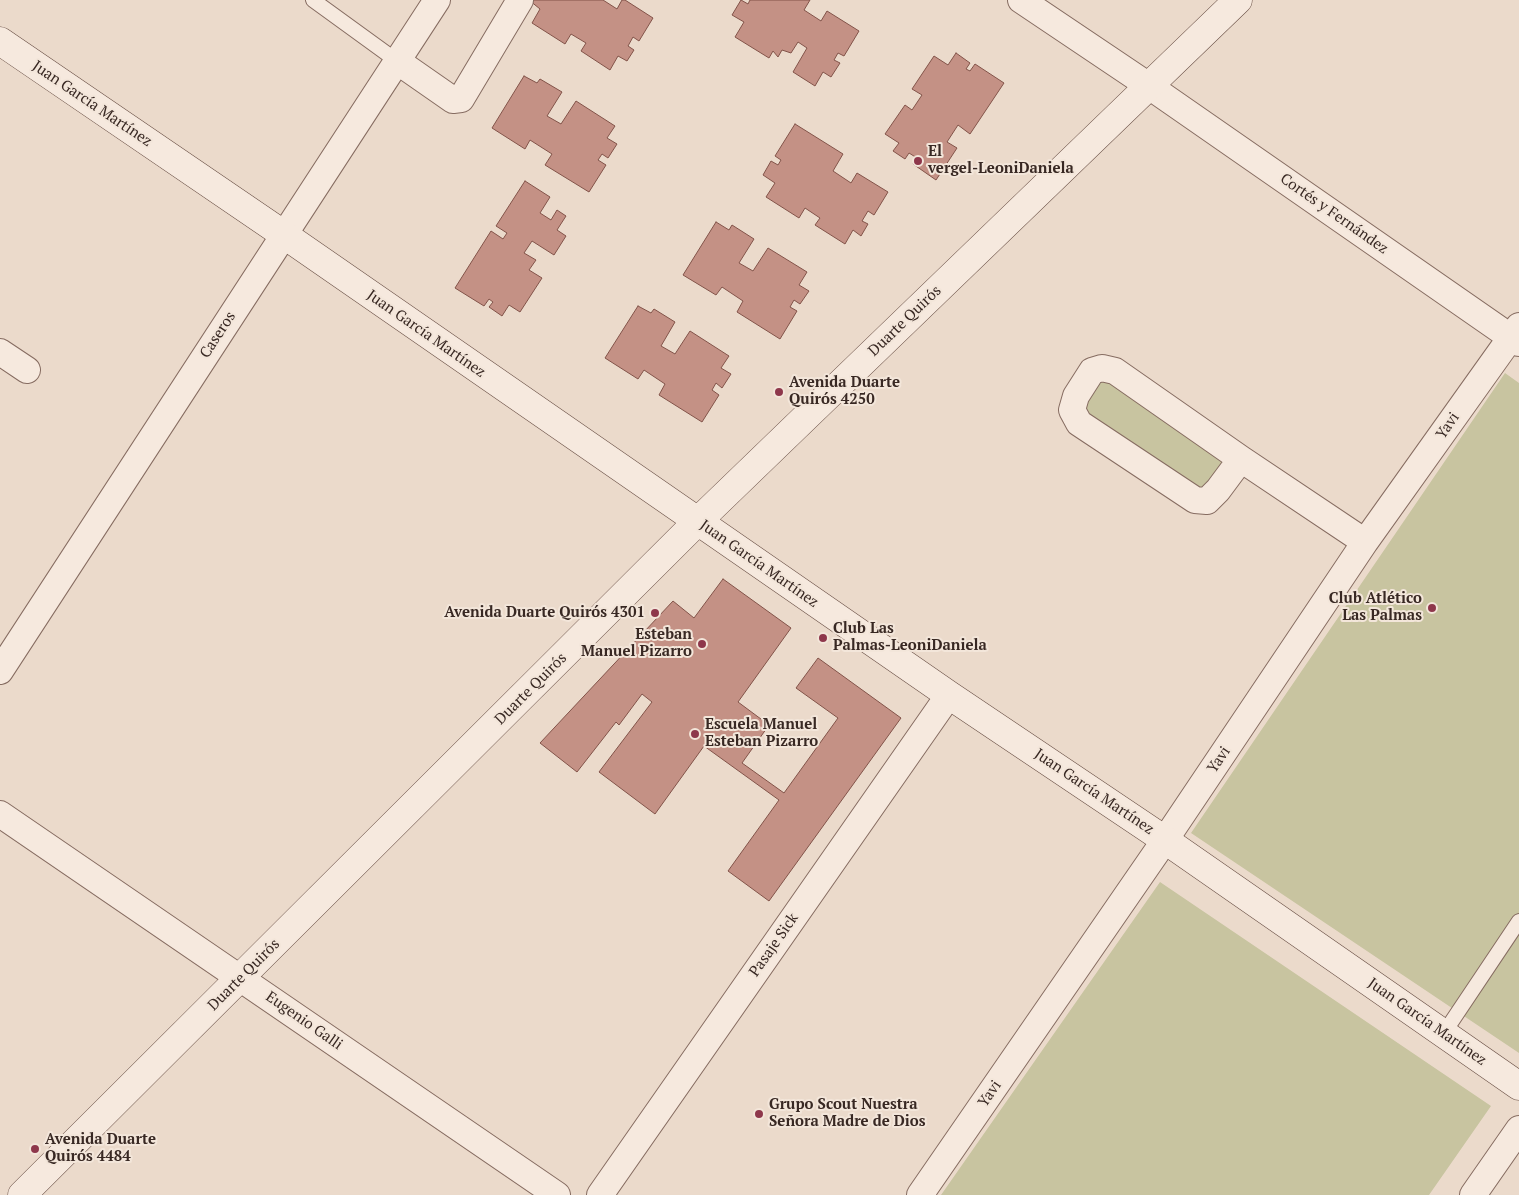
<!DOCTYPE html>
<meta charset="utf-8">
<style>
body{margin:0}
canvas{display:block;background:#ebdacb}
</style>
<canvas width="1519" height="1195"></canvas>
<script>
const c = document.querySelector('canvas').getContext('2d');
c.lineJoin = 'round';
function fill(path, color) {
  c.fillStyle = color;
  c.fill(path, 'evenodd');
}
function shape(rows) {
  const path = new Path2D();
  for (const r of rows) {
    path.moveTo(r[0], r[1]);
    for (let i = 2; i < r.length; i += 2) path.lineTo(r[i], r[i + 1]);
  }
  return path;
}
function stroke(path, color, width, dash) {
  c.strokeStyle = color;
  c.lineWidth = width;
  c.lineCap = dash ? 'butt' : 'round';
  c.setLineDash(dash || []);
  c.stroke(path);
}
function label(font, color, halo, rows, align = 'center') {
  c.font = font + ' "PT Serif",serif';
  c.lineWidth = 4;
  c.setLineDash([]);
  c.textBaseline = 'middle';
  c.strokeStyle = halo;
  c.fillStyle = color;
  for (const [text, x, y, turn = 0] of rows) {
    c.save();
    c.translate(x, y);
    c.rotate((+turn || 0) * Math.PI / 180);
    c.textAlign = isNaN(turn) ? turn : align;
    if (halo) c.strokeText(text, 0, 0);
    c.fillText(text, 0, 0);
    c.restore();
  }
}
fill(shape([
 [1092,371,1241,459,1207,501,1079,423],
 [1505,373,1519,383,1519,1053,1191,833],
 [1160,882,1491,1106,1429,1195,941,1195]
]), '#c8c4a0');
const building = shape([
 [529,0,603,0,617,9,622,0,625,0,653,18,639,41,633,37,628,46,634,50,627,61,618,56,610,70,581,51,586,43,571,34,565,44,532,23,540,9,529,0],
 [741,0,748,4,750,0,810,0,804,10,821,21,827,11,859,31,844,56,838,53,834,60,840,63,831,77,823,72,815,86,793,72,807,48,798,42,791,53,782,50,778,57,773,51,769,58,735,37,744,22,732,15,741,0],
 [956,53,970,63,966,69,970,71,975,64,1004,83,970,134,958,125,947,142,957,148,936,180,913,164,917,158,909,153,905,159,893,151,899,143,885,134,905,105,912,110,922,95,912,89,934,56,948,65,956,53],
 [524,76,537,83,540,79,562,92,547,116,561,124,576,101,615,126,607,138,617,144,608,158,602,154,598,160,606,165,589,192,545,165,552,154,530,140,525,149,492,128,524,76],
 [795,124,843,154,833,171,851,183,857,173,888,192,874,215,868,211,862,221,868,224,861,236,853,230,845,244,815,225,820,218,805,208,799,218,766,197,775,183,763,175,771,161,778,165,781,160,775,156,795,124],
 [525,181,550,197,540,213,551,220,557,210,566,216,557,230,566,236,554,255,532,241,524,253,536,260,529,270,542,278,520,312,509,305,502,316,489,307,493,302,489,299,484,306,455,288,491,231,503,239,507,233,496,226,525,181],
 [716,222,729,230,732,225,754,239,739,263,753,271,768,248,807,272,799,285,809,291,800,304,794,300,790,307,797,311,780,339,737,312,743,301,722,287,716,295,683,275,716,222],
 [638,306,651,313,654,309,675,322,661,346,675,354,690,331,729,356,721,368,731,374,722,388,716,383,712,390,719,395,702,422,659,395,665,384,644,370,638,379,605,358,638,306],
 [723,579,791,628,738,702,769,725,742,763,784,793,838,718,796,688,818,658,901,718,769,901,728,871,779,800,704,746,655,814,599,772,652,702,642,694,619,725,616,722,577,772,540,743,673,601,694,618,723,579]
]);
fill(building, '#c49185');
stroke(building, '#825349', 1);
const service = shape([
 [313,0,397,61],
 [1444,1033,1519,921]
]);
const minor = shape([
 [1021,0,1149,86,1519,343],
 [397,61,453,100,461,99,520,0],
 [0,352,27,370],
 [1241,459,1218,490,1207,501,1195,500,1079,423,1072,410,1076,396,1092,371,1102,368,1115,371,1241,459,1365,542],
 [0,671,437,0],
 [0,814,557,1195],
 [600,1195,949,695],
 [920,1195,1165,840,1365,542,1519,326],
 [1473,1195,1519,1129]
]);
const secondary = shape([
 [0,41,283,234,949,695,1165,840,1519,1086],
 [22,1195,697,522,1238,0]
]);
stroke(service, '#866c61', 16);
stroke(minor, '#866c61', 28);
stroke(secondary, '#684e44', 29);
stroke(service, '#f6e9de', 14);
stroke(minor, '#f6e9de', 26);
stroke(secondary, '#f6e9de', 28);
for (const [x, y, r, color] of [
 [918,161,5,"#8e374b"],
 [779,392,5,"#8e374b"],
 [1432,608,5,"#8e374b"],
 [655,613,5,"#8e374b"],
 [823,638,5,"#8e374b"],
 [702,644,5,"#8e374b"],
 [695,734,5,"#8e374b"],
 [759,1114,5,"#8e374b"],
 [35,1149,5,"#8e374b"]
]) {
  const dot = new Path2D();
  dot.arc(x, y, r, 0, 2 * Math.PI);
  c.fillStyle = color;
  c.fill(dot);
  stroke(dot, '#f3e6da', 2);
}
label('15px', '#382823', '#f3e6da', [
 ["Juan García Martínez",92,104,34],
 ["Cortés y Fernández",1334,214,35],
 ["Duarte Quirós",905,321,-44],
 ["Juan García Martínez",426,334,35],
 ["Caseros",218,335,-57],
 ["Yavi",1448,426,-55],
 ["Juan García Martínez",759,564,35],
 ["Duarte Quirós",531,689,-45],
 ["Yavi",1219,760,-56],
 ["Juan García Martínez",1094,792,34],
 ["Pasaje Sick",774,945,-55],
 ["Duarte Quirós",244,975,-45],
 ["Eugenio Galli",304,1021,35],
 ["Juan García Martínez",1427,1022,35],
 ["Yavi",990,1094,-55]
]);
label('bold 15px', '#382823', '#f3e6da', [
 ["El",928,152],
 ["vergel-LeoniDaniela",928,169],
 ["Avenida Duarte",789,383],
 ["Quirós 4250",789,400],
 ["Club Atlético",1422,599,"right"],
 ["Las Palmas",1422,616,"right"],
 ["Avenida Duarte Quirós 4301",645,613,"right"],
 ["Club Las",833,629],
 ["Palmas-LeoniDaniela",833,646],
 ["Esteban",692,635,"right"],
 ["Manuel Pizarro",692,652,"right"],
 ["Escuela Manuel",705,725],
 ["Esteban Pizarro",705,742],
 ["Grupo Scout Nuestra",769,1105],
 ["Señora Madre de Dios",769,1122],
 ["Avenida Duarte",45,1140],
 ["Quirós 4484",45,1157]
], 'left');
</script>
